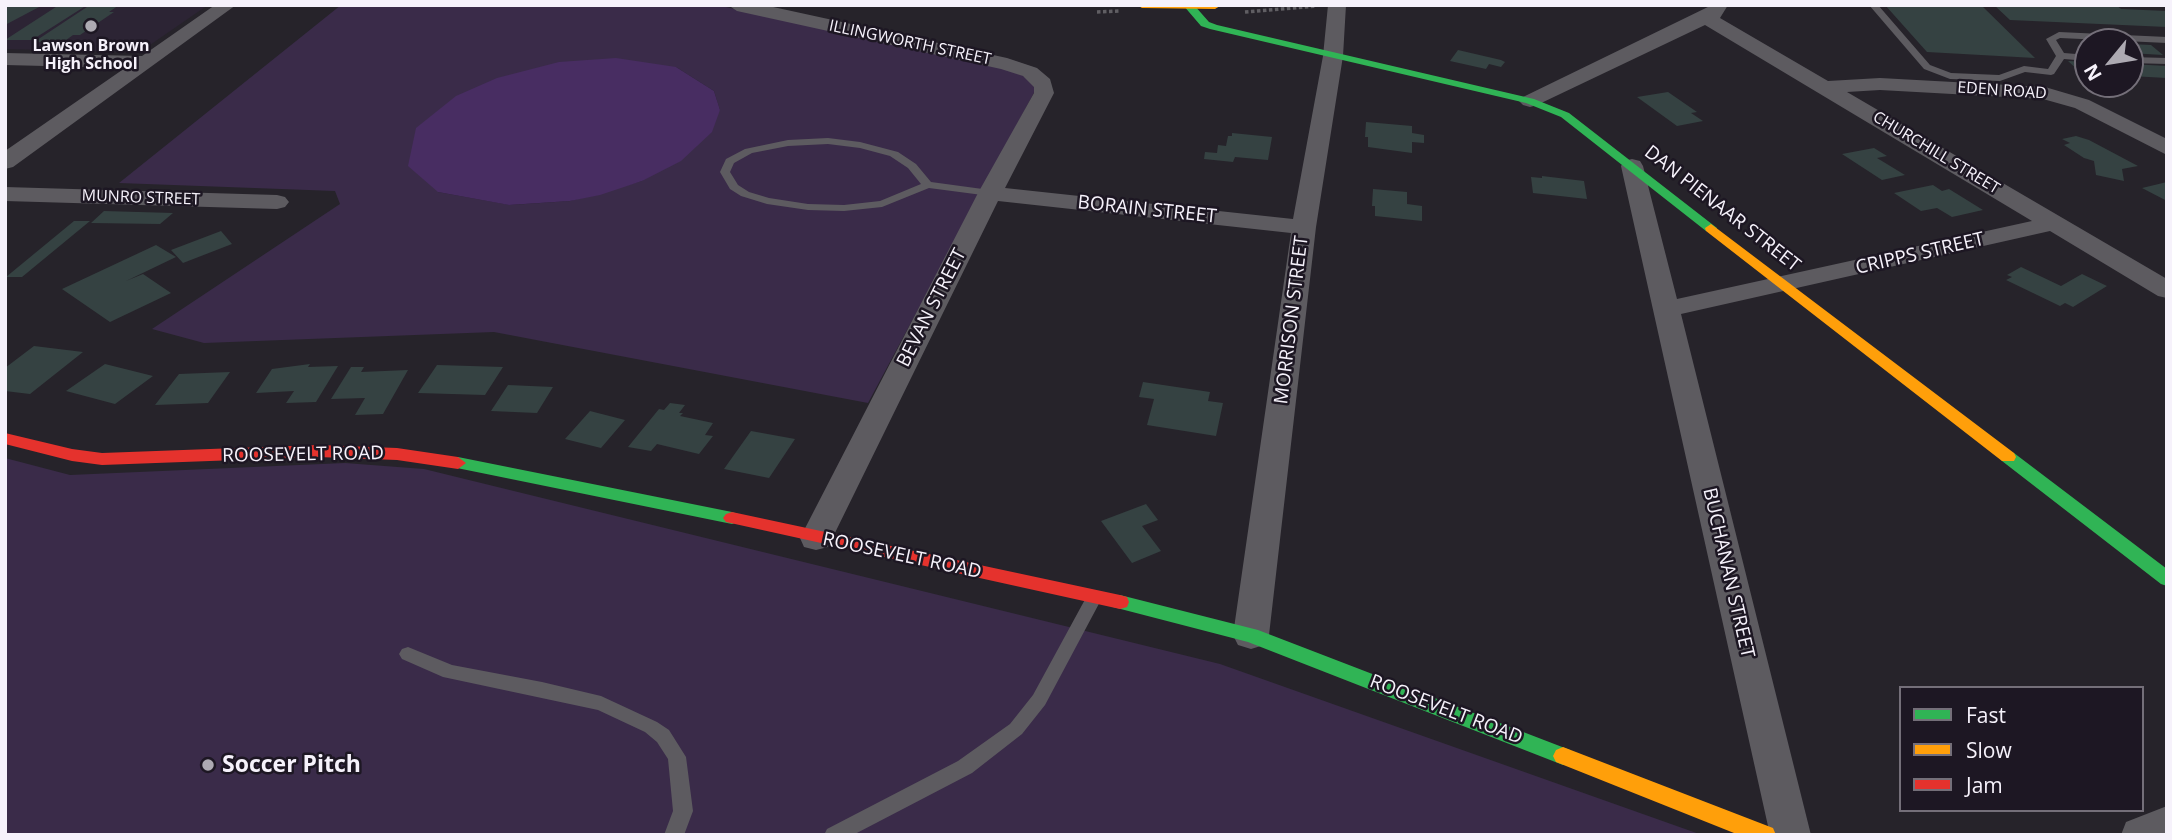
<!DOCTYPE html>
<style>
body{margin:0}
#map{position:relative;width:2172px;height:840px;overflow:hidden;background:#26232a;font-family:"Open Sans",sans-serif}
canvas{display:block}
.frame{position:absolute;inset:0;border:7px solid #f6f2fb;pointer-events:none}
.legend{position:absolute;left:1899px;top:686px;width:245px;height:126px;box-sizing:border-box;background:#1d1723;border:2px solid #746f79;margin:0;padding:9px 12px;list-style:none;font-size:21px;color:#f6f2fb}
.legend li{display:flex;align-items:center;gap:14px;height:35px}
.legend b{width:35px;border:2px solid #746f79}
.north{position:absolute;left:2074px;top:28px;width:70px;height:70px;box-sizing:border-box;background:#1d1723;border:2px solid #746f79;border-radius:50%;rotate:240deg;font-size:19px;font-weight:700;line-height:28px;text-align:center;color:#f6f2fb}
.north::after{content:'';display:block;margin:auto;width:24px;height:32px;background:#adaab2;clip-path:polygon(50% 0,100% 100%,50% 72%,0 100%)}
</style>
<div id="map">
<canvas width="2172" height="840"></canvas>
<div class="frame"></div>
<ul class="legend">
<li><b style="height:9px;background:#30b455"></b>Fast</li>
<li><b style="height:9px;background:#ff9f0a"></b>Slow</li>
<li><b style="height:9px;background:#e5322d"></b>Jam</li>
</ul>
<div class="north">N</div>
</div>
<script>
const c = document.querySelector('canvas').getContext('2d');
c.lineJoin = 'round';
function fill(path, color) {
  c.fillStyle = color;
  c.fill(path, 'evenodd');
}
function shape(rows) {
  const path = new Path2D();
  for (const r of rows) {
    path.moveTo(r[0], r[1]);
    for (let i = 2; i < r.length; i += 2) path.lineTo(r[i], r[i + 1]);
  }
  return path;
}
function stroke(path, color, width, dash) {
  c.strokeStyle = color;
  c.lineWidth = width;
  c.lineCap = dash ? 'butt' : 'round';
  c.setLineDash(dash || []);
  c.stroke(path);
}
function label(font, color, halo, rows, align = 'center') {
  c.font = font + ' "Open Sans",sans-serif';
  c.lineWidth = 5;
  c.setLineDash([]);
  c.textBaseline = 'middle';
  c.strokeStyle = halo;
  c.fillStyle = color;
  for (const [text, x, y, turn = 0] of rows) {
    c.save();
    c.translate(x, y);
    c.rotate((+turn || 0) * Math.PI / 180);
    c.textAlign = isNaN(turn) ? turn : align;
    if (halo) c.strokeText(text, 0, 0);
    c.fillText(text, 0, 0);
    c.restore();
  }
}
fill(shape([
 [5,5,208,5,147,47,127,52,5,49]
]), '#2c2434');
fill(shape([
 [341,5,717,5,1011,70,1030,79,1036,89,868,403,494,332,204,343,152,329,340,204,335,191,119,183],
 [676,67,714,91,720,110,642,181,570,201,510,205,438,192],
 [5,458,70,475,345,463,424,469,1220,664,1702,835,5,835]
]), '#3a2b49');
fill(shape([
 [616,58,676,67,714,91,720,110,712,132,681,161,642,181,600,195,570,201,509,205,438,192,408,166,416,128,456,96,497,78,559,62]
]), '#482d62');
fill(shape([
 [5,5,36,5,41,6,5,25],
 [59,5,87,5,32,40,5,40],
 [90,5,119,5,109,12,114,12,80,35,73,35,62,43,34,42],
 [1885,5,1981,5,2035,58,1927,52],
 [1994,5,2116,5,2121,9,2167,11,2167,27,2010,20],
 [2130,44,2151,45,2163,55,2130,53],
 [1458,50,1501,60,1505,62,1501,67,1489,64,1486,69,1450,61],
 [2068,61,2088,62,2088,73,2081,73],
 [2130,64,2167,66,2167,78,2130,76],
 [1668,92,1697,112,1691,113,1703,121,1677,126,1637,97],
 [1366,122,1412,126,1412,133,1424,135,1424,143,1412,142,1412,153,1368,147,1368,137,1365,137],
 [1232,133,1272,137,1268,160,1235,157,1233,162,1204,159,1205,152,1217,153,1218,145,1226,146,1228,136,1232,136],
 [2076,136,2089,140,2138,166,2122,169,2124,181,2096,175,2094,161,2084,158,2064,145,2070,143,2062,139],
 [1874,148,1887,156,1877,158,1905,175,1882,180,1842,154],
 [1542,176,1584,181,1587,199,1533,193,1531,177,1542,178],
 [2167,182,2167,201,2142,188],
 [1933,185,1942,191,1949,189,1983,210,1952,217,1937,208,1921,211,1894,193],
 [1373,189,1407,192,1407,204,1422,206,1422,221,1375,216,1375,206,1372,206],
 [104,211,173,213,160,224,91,223],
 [74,221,90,221,22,277,6,277],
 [221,231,232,244,183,263,171,250],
 [156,245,176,257,126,281,143,274,171,293,110,322,62,289],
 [2021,267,2061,286,2082,274,2107,286,2073,307,2065,303,2060,306,2006,280,2012,277,2007,275],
 [34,346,83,352,30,394,5,391,5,368],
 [105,364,153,376,115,404,66,391],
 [310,364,308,367,338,366,316,402,286,403,294,391,256,393,272,369],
 [437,365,503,367,485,395,418,393],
 [351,367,364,367,361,372,408,370,383,414,355,415,365,398,331,399],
 [230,372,208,403,155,405,179,374],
 [1143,382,1210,392,1208,401,1223,403,1216,436,1147,425,1154,399,1139,397],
 [508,385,553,387,537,413,491,411],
 [670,403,685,405,679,413,683,413,680,416,713,423,705,435,713,436,699,454,657,444,651,451,628,447,659,409,664,410],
 [590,411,625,420,601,448,565,439],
 [751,431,795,439,769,478,724,469],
 [1146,504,1158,520,1142,526,1161,551,1132,563,1101,521]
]), '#354242');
stroke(shape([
 [1097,12,1121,11],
 [1245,12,1316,6]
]), '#605e63', 3.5, [3.5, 2.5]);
fill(shape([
 [1869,5,1878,5,1930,65,1951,73,1999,75,2024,66,2048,69,2056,56,2046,39,2059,32,2167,37,2167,43,2060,38,2056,40,2064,53,2088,55,2088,61,2064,59,2054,74,2051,75,2025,72,2000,81,1950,79,1924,69,1869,5],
 [2130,57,2167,58,2167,64,2130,63,2130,57],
 [828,138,860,142,898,152,916,164,931,182,990,190,996,193,990,196,929,188,882,207,844,211,808,210,767,204,741,196,730,189,720,172,726,159,745,149,788,140,828,138],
 [828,144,860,148,890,156,908,168,921,184,880,201,844,205,808,204,769,198,749,192,738,185,730,172,734,163,752,153,788,146,828,144],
 [1094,592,1100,594,1102,598,1045,705,1022,734,972,773,853,835,824,835,827,829,958,761,1010,724,1033,695,1088,594,1094,592],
 [408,647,452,665,542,682,601,696,657,722,669,730,686,757,693,811,684,835,664,835,673,811,668,759,657,742,645,732,598,710,443,677,402,659,399,654,402,649,408,647]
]), '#5d5b60');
fill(shape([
 [215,5,236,5,13,167,5,169,5,151,125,68,5,65,5,53,142,56,215,5],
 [728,5,764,5,1007,58,1037,68,1050,79,1054,93,1005,188,1293,219,1323,56,1328,5,1346,5,1343,56,1316,227,1269,635,1264,645,1251,649,1238,645,1233,635,1291,233,998,201,828,547,816,550,804,547,800,538,978,193,1034,93,1034,87,1023,76,1001,69,737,11,728,5],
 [1712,5,1728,5,1720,18,1828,81,1880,78,2045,87,2089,100,2167,139,2167,155,2075,108,2043,99,1880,90,1847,92,2167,279,2167,298,2158,296,2050,231,1681,314,1811,835,1770,835,1621,166,1624,161,1632,159,1640,161,1643,166,1677,299,2032,221,1705,25,1537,105,1530,107,1523,105,1519,101,1523,97,1712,5],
 [5,187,277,195,285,197,289,202,285,207,277,209,5,201,5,187],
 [2167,806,2167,835,2121,835,2126,822,2167,806]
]), '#5d5b60');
fill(shape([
 [1183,5,1194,5,1209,22,1217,25,1534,99,1569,113,1717,228,1716,231,1706,231,1561,117,1526,103,1210,29,1201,26,1183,5],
 [2008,451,2014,453,2167,569,2167,586,2161,584,2002,461,2000,457,2008,451],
 [458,457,732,512,738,514,741,518,738,522,732,524,452,467,450,463,452,459,458,457],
 [1120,595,1258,630,1570,750,1573,756,1570,762,1563,765,1248,642,1113,607,1111,602,1113,597,1120,595]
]), '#30b455');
fill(shape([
 [1137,5,1219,5,1220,6,1215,9,1142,8,1137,5],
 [1711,224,2014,453,2016,457,2014,461,2002,461,1706,231,1705,228,1711,224],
 [1563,747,1773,828,1776,835,1739,835,1556,762,1553,756,1556,750,1563,747]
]), '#ff9f0a');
fill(shape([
 [5,433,72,449,102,453,318,445,397,448,458,457,466,463,458,469,397,460,318,457,102,465,72,461,5,444,5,433],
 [732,512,1120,595,1127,597,1129,602,1127,607,1120,609,726,522,723,518,726,514,732,512]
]), '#e5322d');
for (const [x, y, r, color] of [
 [91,26,7,"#adaab2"],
 [208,765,7,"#adaab2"]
]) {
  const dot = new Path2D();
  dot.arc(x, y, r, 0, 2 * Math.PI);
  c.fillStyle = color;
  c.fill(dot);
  stroke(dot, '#1d1723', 2.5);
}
label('16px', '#f6f2fb', '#1d1723', [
 ["ILLINGWORTH STREET",910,43,12],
 ["EDEN ROAD",2002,91,4],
 ["CHURCHILL STREET",1936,153,31],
 ["MUNRO STREET",141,198,2]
]);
label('bold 16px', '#f6f2fb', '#1d1723', [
 ["Lawson Brown",91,46],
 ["High School",91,64]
]);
label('19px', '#f6f2fb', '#1d1723', [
 ["DAN PIENAAR STREET",1722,209,38],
 ["BORAIN STREET",1147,210,6],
 ["CRIPPS STREET",1920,254,-13],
 ["BEVAN STREET",932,308,-63],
 ["MORRISON STREET",1292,320,-83],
 ["ROOSEVELT ROAD",303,455,-1],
 ["ROOSEVELT ROAD",902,556,12],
 ["BUCHANAN STREET",1728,573,77],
 ["ROOSEVELT ROAD",1446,710,21]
]);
label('bold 23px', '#f6f2fb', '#1d1723', [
 ["Soccer Pitch",222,765]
], 'left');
</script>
